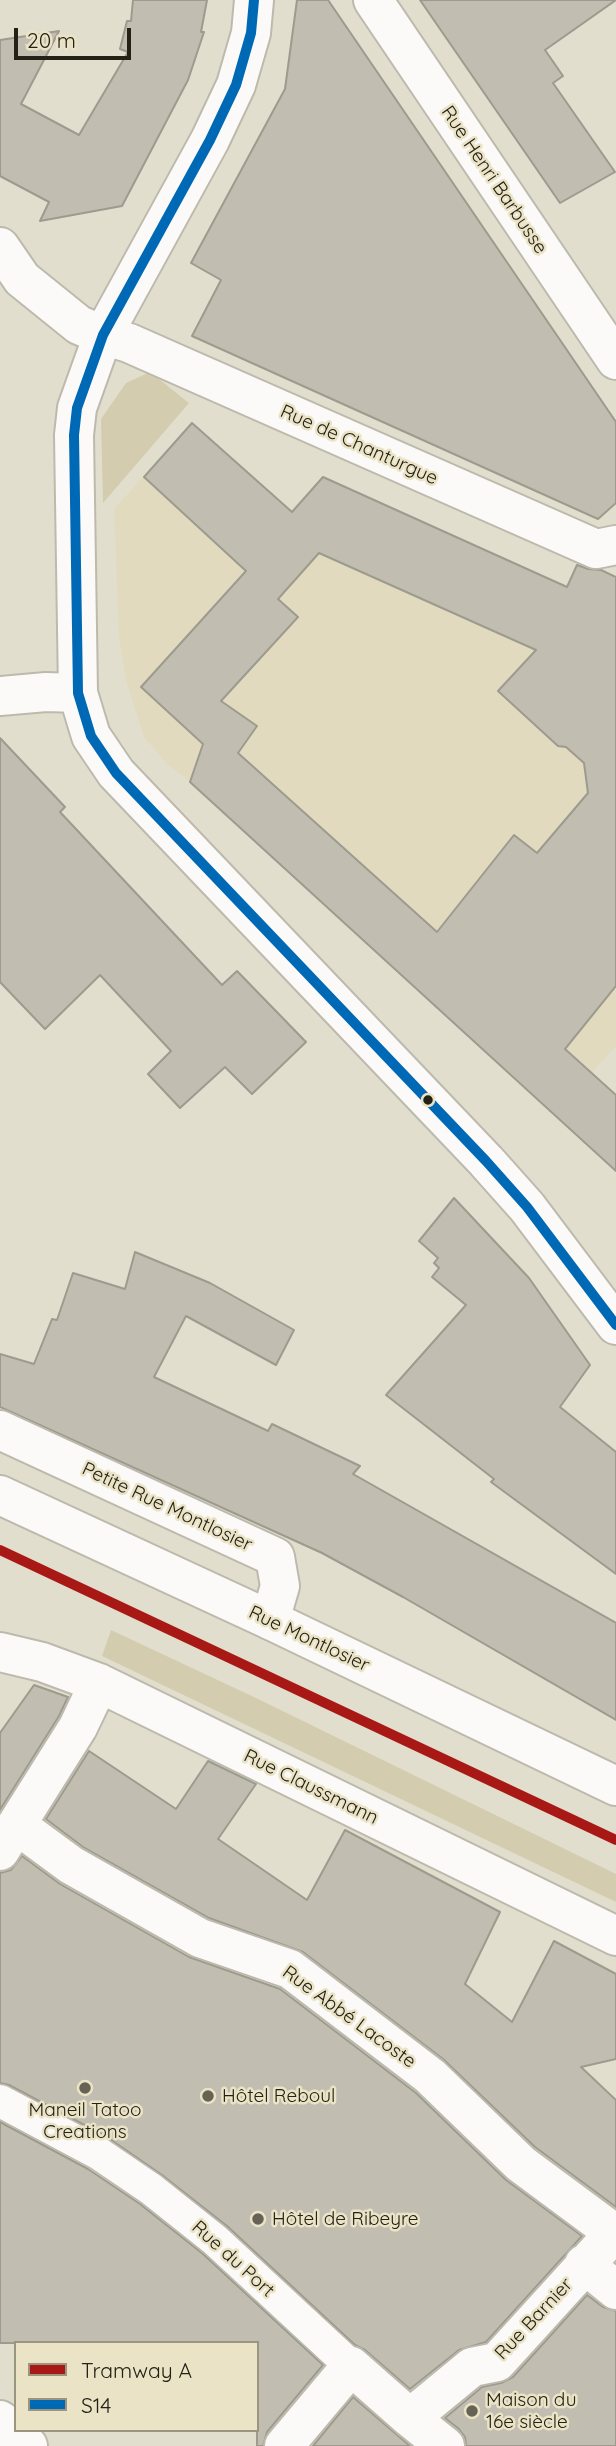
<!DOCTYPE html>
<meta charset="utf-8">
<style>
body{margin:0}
#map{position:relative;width:616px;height:2446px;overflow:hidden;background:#e2dece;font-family:Quicksand,sans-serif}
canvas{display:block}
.legend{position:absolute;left:14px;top:2341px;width:245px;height:91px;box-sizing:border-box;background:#eae3c6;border:2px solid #9b9580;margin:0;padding:9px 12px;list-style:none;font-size:21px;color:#242116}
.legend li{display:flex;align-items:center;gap:14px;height:35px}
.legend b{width:35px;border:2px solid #9b9580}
.scale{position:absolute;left:14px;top:28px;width:117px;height:32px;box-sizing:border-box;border:4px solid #242116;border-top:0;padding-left:9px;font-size:21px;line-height:24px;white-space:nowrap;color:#242116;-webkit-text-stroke:5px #eae3c6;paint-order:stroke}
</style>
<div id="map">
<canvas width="616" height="2446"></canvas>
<ul class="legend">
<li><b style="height:9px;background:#a81815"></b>Tramway A</li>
<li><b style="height:9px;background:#0069b5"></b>S14</li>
</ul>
<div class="scale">20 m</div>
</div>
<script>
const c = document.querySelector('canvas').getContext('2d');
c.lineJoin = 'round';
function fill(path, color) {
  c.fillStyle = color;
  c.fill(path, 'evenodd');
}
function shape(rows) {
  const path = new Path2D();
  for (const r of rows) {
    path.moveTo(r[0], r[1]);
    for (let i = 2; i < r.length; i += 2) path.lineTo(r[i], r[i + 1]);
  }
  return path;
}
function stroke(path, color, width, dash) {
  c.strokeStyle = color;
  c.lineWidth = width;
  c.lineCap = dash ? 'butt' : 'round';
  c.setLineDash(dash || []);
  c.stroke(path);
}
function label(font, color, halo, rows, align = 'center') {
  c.font = font + ' Quicksand,sans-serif';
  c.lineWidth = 5;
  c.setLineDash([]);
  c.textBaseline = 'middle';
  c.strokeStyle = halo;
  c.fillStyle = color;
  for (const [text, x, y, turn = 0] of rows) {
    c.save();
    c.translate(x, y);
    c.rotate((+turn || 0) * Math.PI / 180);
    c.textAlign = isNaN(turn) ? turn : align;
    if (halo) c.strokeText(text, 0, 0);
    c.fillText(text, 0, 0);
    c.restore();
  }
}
fill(shape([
 [192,423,292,512,323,477,567,587,579,560,616,577,616,1046,554,1114,190,782,167,764,144,737,127,684,119,638,114,509]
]), '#e1dabf');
fill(shape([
 [150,372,189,403,103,503,101,419,126,383],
 [111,1630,256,1698,616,1874,616,1902,102,1656]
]), '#d4ccae');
const building = shape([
 [133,0,207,0,201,32,204,32,188,80,122,206,40,221,49,202,0,176,0,40,59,31,21,104,79,135,128,52,120,49,127,21,131,21,133,0],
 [297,0,328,0,616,422,616,503,598,519,192,336,221,280,191,263,285,89,297,0],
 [420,0,616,0,545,50,563,76,553,83,615,172,560,203,420,0],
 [192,423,292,512,323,477,567,587,577,565,588,569,601,570,616,577,616,986,565,1049,616,1095,616,1171,190,782,203,744,141,687,246,571,144,477,192,423],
 [319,553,536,650,498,691,558,746,566,747,584,763,588,793,537,853,514,835,437,932,238,753,257,726,221,701,298,617,278,599,319,553],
 [0,738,65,807,60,812,222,985,237,971,306,1042,252,1094,225,1067,180,1108,148,1074,171,1051,100,975,45,1029,0,982,0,738],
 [454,1198,529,1278,590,1365,560,1407,616,1452,616,1574,491,1482,494,1479,386,1395,466,1305,432,1277,439,1268,434,1263,438,1258,419,1241,454,1198],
 [135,1252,210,1283,294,1330,276,1365,186,1316,154,1377,268,1431,272,1424,360,1466,353,1474,616,1623,616,1720,403,1597,322,1553,0,1407,0,1354,34,1364,52,1319,57,1320,73,1273,125,1289,135,1252],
 [34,1685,68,1697,59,1716,0,1810,0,1733,34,1685],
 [89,1751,176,1809,208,1761,256,1784,218,1839,307,1900,345,1830,500,1912,465,1984,512,2022,554,1941,616,1974,616,2059,581,2067,616,2100,616,2207,535,2147,443,2059,303,1952,209,1918,83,1847,46,1819,89,1751],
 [22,1856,60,1884,189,1957,280,1989,416,2093,506,2180,582,2236,486,2342,459,2350,410,2389,365,2350,355,2345,227,2226,162,2175,107,2137,9,2085,0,2083,0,1873,11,1870,22,1856],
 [0,2122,88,2169,140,2204,203,2254,323,2365,267,2432,263,2446,257,2446,257,2343,0,2343,0,2122],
 [587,2295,603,2307,616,2311,616,2446,466,2446,465,2437,459,2429,445,2418,482,2387,501,2383,513,2377,587,2295],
 [353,2397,396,2434,410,2446,313,2446,353,2397]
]);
fill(building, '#c1beb1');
stroke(building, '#9d9a8e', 2);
const pedestrian = shape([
 [0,2101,98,2153,151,2189,215,2240,351,2366]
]);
const minor = shape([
 [373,0,616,360],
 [0,247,22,279,79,325,103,335,129,343,596,549,616,545],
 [0,696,46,692,78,693],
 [0,1430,275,1557,280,1586,270,1620],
 [0,1652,42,1662,99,1683,616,1936],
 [18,1826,71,1865,200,1938,290,1969,430,2076,521,2164,614,2233],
 [0,1851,78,1727,99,1683],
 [584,2264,616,2290],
 [410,2418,472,2367,497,2362,616,2231],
 [0,2420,28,2446],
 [284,2446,351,2366,410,2418,445,2446]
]);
const tertiary = shape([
 [254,0,251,33,236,85,210,140,103,335,77,408,74,435,78,693,91,736,116,773,486,1161,527,1207,616,1325]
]);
const secondary = shape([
 [0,1495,270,1620,616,1786]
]);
stroke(pedestrian, '#bdbaad', 35);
stroke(minor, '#bdbaad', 42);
stroke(tertiary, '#bdbaad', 42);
stroke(secondary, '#bdbaad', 42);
stroke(pedestrian, '#fbfaf8', 32);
stroke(minor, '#fbfaf8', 38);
stroke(tertiary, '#fbfaf8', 38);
stroke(secondary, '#fbfaf8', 38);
stroke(shape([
 [254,0,251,33,236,85,210,140,103,335,77,408,74,435,78,693,91,736,116,773,486,1161,527,1207,616,1325]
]), '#0069b5', 10);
stroke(shape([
 [0,1550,616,1840]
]), '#a81815', 10);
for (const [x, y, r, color] of [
 [428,1100,6,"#242116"],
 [85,2088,7,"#666356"],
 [208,2096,7,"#666356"],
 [258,2219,7,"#666356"],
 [472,2411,7,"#666356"]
]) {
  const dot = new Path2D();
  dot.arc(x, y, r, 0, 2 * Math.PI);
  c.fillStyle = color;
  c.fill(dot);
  stroke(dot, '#eae3c6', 2.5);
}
label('19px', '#242116', '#eae3c6', [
 ["Rue Henri Barbusse",494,180,56],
 ["Rue de Chanturgue",359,445,24],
 ["Petite Rue Montlosier",167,1507,25],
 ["Rue Montlosier",309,1639,25],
 ["Rue Claussmann",311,1787,26],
 ["Rue Abbé Lacoste",349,2017,36],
 ["Rue du Port",233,2259,42],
 ["Rue Barnier",534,2319,-47]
]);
label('19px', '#242116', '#eae3c6', [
 ["Hôtel Reboul",222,2096],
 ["Maneil Tatoo",85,2110,"center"],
 ["Creations",85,2132,"center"],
 ["Hôtel de Ribeyre",272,2219],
 ["Maison du",486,2400],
 ["16e siècle",486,2422]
], 'left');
</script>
